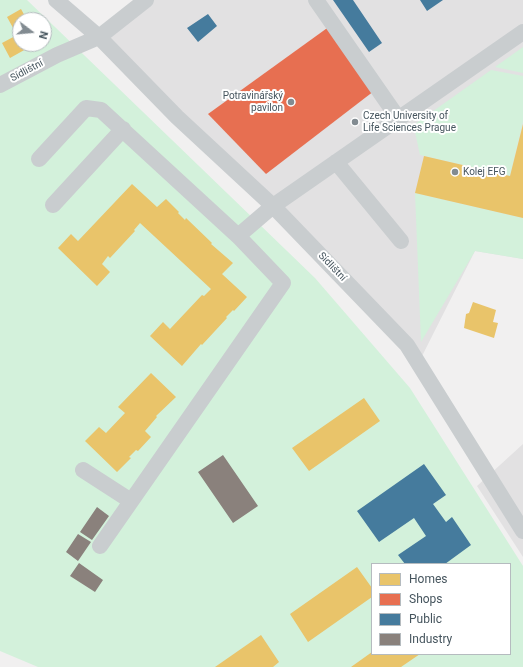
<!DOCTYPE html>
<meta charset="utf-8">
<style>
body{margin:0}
#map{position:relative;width:523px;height:667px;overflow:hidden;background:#f1f0f0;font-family:Roboto,sans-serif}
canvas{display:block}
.legend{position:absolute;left:371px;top:563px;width:140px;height:92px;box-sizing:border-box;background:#fff;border:1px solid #b5bbbf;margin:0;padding:5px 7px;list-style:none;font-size:12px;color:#46555e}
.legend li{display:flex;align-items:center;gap:8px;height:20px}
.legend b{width:20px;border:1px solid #b5bbbf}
.north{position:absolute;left:12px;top:12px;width:40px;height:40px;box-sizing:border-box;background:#fff;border:1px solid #b5bbbf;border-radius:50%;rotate:106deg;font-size:11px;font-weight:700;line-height:16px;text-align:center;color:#46555e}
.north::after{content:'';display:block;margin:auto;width:14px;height:18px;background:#828b91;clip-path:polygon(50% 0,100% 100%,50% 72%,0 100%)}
</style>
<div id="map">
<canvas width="523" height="667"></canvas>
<ul class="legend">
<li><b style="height:11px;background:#e9c46a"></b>Homes</li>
<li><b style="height:11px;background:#e76f51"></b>Shops</li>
<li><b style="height:11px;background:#457b9d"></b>Public</li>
<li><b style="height:11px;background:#8a817c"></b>Industry</li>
</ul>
<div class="north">N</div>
</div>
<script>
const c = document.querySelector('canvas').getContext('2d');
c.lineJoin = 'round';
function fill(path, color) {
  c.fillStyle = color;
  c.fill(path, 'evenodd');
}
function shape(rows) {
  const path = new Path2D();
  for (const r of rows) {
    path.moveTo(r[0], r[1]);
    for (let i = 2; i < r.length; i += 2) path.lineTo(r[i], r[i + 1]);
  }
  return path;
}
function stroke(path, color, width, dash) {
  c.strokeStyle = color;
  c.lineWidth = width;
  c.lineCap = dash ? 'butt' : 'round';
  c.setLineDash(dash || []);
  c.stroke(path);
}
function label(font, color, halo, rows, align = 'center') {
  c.font = font + ' Roboto,sans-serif';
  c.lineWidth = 4;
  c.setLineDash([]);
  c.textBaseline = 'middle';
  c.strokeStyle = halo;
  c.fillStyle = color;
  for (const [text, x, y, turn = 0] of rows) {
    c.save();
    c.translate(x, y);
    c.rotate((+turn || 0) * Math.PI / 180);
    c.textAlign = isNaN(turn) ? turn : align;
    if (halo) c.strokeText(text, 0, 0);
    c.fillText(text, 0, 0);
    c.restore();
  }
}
fill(shape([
 [151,0,523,0,523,259,475,251,418,364,99,37],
 [523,444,523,557,477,486]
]), '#e2e1e2');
fill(shape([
 [0,0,27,0,315,278,410,388,523,566,523,667,38,667,0,651],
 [20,20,44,20,44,44,20,44],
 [372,564,510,564,510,654,372,654],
 [523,47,523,73,495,67],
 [491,70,523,76,523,122,510,176,420,155,415,132,415,124],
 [415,193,523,218,523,259,475,251,421,342]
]), '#d3f1db');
fill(shape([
 [21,9,27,20,20,20,20,44,35,44,10,58,2,43,17,35,7,17],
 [523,124,523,218,415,193,424,156,510,176],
 [132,184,157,207,166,199,179,212,178,213,185,220,186,218,212,243,211,244,233,263,222,274,247,297,234,311,233,310,226,317,227,318,202,345,201,344,182,366,150,336,163,322,170,329,202,295,204,296,211,289,140,223,134,230,135,231,110,258,108,256,102,264,110,272,97,286,58,248,71,234,78,241],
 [473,302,496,310,493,322,498,323,494,338,464,328,466,314,469,313],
 [151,373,176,397,156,416,157,417,145,431,151,437,138,451,136,450,129,457,131,458,117,472,85,441,99,427,106,433,125,413,118,407],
 [364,398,380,421,309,471,292,448],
 [357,567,372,588,372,597,308,642,290,614],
 [261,635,279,662,273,667,215,667],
 [372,652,372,654,420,654,401,667,351,667]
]), '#e9c46a');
fill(shape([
 [330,26,374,91,266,174,208,114]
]), '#e76f51');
fill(shape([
 [333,0,353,0,382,43,369,52],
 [420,0,443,0,427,11],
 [208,14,217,26,198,42,187,28],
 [424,464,446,495,433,504,446,522,452,517,471,545,445,564,405,564,398,555,426,536,414,518,379,542,357,511]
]), '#457b9d');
fill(shape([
 [223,455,258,506,233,523,198,472],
 [97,507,109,516,92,540,80,532],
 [78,534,91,542,78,561,66,552],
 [79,563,103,580,95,592,70,576]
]), '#8a817c');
stroke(shape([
 [56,0,99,37,177,117,273,206,407,345,523,531],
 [316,0,398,118],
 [0,85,57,55,99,37,146,0],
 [39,159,86,108,101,110,238,236,283,283,100,546],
 [336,162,401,241],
 [53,205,123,129],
 [238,236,273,206,523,32],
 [83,470,131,501]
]), '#c9cdcf', 16);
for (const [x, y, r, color] of [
 [291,102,4,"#828b91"],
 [355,122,4,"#828b91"],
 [455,172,4,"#828b91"]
]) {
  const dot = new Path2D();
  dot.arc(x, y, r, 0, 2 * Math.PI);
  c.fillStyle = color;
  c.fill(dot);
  stroke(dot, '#fff', 1.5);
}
label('10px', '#46555e', '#fff', [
 ["Sídlištní",27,71,-28],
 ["Sídlištní",332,267,46]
]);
label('10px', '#46555e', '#fff', [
 ["Potravinářský",283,96,"right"],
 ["pavilon",283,108,"right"],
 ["Czech University of",363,116],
 ["Life Sciences Prague",363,128],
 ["Kolej EFG",463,172]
], 'left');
</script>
